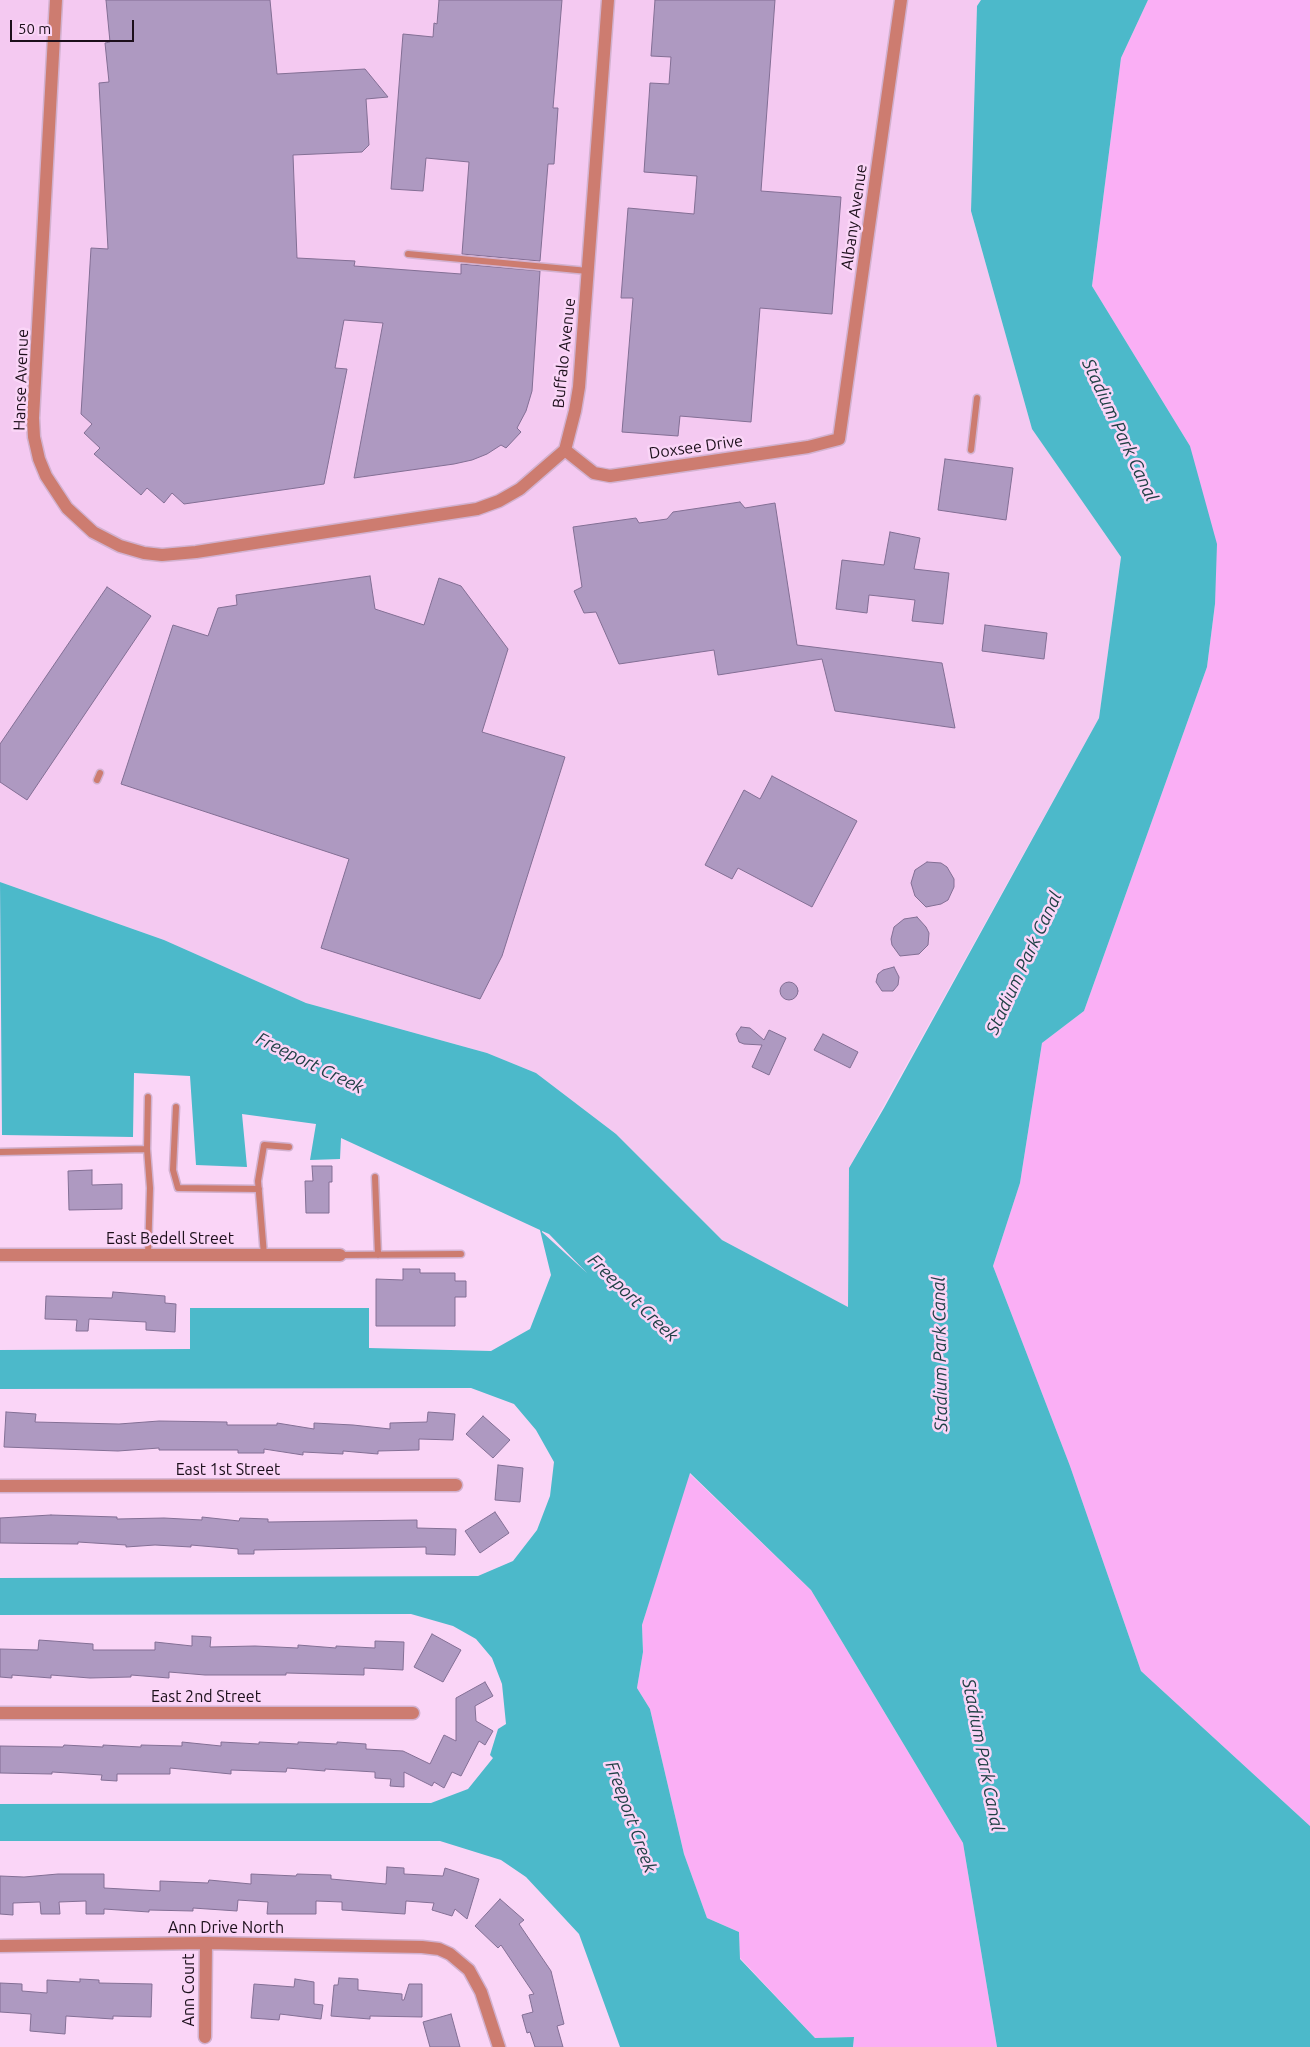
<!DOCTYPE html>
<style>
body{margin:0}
#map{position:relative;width:1310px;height:2047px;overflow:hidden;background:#fad5f7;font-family:Ubuntu,sans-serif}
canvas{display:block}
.scale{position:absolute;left:10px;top:20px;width:124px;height:22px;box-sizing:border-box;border:2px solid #1c0f1b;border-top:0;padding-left:6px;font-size:15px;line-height:18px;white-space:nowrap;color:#1c0f1b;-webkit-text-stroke:4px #fad5f7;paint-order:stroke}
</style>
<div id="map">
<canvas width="1310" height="2047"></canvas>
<div class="scale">50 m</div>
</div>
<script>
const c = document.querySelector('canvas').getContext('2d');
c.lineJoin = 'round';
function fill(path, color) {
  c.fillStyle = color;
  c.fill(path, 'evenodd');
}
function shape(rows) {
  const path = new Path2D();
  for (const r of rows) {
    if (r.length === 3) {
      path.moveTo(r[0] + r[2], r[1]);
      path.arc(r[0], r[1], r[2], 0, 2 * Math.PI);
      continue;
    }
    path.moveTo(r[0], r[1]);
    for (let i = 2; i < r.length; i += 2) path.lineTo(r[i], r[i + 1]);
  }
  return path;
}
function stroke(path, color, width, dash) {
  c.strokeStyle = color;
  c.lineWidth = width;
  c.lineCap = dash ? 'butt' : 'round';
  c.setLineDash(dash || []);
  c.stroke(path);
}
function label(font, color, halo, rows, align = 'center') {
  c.font = font + ' Ubuntu,sans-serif';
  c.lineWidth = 5;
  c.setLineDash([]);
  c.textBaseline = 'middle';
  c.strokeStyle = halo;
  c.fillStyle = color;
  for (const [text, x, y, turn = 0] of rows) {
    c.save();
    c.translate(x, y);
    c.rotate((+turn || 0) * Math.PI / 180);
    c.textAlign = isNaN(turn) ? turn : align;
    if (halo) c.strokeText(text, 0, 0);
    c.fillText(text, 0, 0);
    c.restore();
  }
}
fill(shape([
 [0,0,981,0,977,6,971,211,1032,429,1121,557,1099,718,849,1168,848,1307,722,1240,616,1134,536,1073,487,1053,306,1003,164,940,0,882]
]), '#f4c9f1');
fill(shape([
 [1148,0,1310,0,1310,1826,1141,1671,1070,1466,993,1266,1020,1183,1042,1043,1084,1011,1207,667,1215,604,1190,446,1092,286,1121,58],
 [689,1473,811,1590,963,1843,997,2047,853,2047,854,2037,815,2038,740,1958,739,1932,707,1918,684,1854,650,1709,637,1688,643,1652,642,1625]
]), '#faaff5');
fill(shape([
 [981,0,1148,0,1121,58,1092,286,1190,446,1217,544,1215,604,1207,667,1084,1011,1042,1043,1020,1183,993,1266,1070,1466,1141,1671,1310,1826,1310,2047,997,2047,963,1843,811,1590,690,1473,642,1625,643,1652,637,1688,650,1709,684,1854,707,1918,739,1932,740,1959,815,2038,854,2037,853,2047,620,2047,579,1934,526,1877,501,1860,440,1841,0,1841,0,1804,431,1803,468,1789,493,1758,490,1755,498,1729,506,1724,502,1684,492,1658,476,1639,453,1626,411,1614,0,1615,0,1578,478,1576,513,1561,537,1530,550,1496,554,1462,536,1430,514,1404,471,1388,0,1389,0,1350,190,1349,190,1308,369,1308,369,1348,491,1351,530,1329,551,1275,540,1230,341,1138,340,1159,310,1160,316,1124,242,1114,247,1167,196,1165,190,1076,134,1073,133,1137,2,1135,0,882,164,940,306,1003,487,1053,536,1073,616,1134,722,1240,848,1307,849,1168,884,1108,1099,718,1121,557,1032,429,971,211,977,6],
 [542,1231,549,1234,587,1273,542,1232]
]), '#4cb9ca');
const building = shape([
 [106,0,270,0,277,74,365,69,388,97,366,99,369,145,362,152,293,155,297,258,355,261,354,266,461,274,461,264,540,271,532,391,526,411,517,428,521,432,506,448,501,445,487,454,472,460,454,464,354,478,383,323,344,320,335,368,347,369,324,484,184,504,172,493,164,503,147,488,141,495,94,454,100,448,84,433,92,424,81,414,91,248,108,249,99,83,109,82,105,43,110,42,106,0],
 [439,0,562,0,553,108,558,108,554,164,548,164,540,261,462,254,469,162,426,158,423,191,391,189,403,34,433,37,434,23,437,24,439,0],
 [655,0,775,0,761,191,841,197,832,314,760,308,751,422,680,416,678,436,622,432,633,298,621,298,628,208,694,214,697,176,644,172,650,83,669,84,671,57,651,56,655,0],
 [945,459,1013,468,1006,520,938,510,945,459],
 [740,502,745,508,775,503,797,645,942,663,955,728,835,711,822,659,718,675,714,650,619,664,596,612,584,613,574,591,582,587,573,527,636,518,639,523,667,519,673,512,740,502],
 [890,532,920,538,914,569,949,573,943,624,912,621,915,600,869,595,867,613,836,609,842,560,884,565,890,532],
 [370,576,375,609,424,625,439,578,461,586,508,649,482,732,565,757,502,956,480,999,321,948,349,859,121,784,173,625,208,636,218,608,237,605,236,595,370,576],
 [107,587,151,616,27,800,0,782,0,744,107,587],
 [985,625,1047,633,1044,659,982,651,985,625],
 [772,776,857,821,812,907,738,868,732,879,705,865,744,790,760,799,772,776],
 [927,862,941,863,947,867,954,879,954,887,948,900,941,904,926,907,915,896,911,883,915,870,927,862],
 [917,917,926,927,929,933,928,945,919,954,900,956,892,945,891,939,894,927,904,919,917,917],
 [894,967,899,977,898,985,893,991,882,991,876,982,878,974,883,970,894,967],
 [789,991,9],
 [741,1027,750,1028,764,1040,769,1030,786,1038,769,1075,752,1067,762,1045,744,1044,739,1042,736,1034,741,1027],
 [823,1034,858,1052,850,1068,814,1050,823,1034],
 [312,1166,332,1166,332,1182,329,1182,329,1213,306,1213,305,1181,313,1181,312,1166],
 [92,1170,92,1185,122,1184,122,1209,69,1210,68,1171,92,1170],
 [403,1269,420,1269,420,1273,455,1273,455,1281,466,1281,466,1297,455,1297,455,1326,376,1326,376,1279,403,1280,403,1269],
 [113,1292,165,1296,165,1303,176,1304,175,1332,146,1330,146,1322,89,1319,88,1331,76,1331,77,1320,45,1319,46,1296,112,1298,113,1292],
 [6,1412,36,1414,35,1422,119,1424,159,1421,227,1422,227,1425,277,1425,277,1423,314,1429,314,1423,353,1425,390,1429,390,1423,427,1422,428,1412,455,1414,453,1440,419,1439,419,1450,378,1451,378,1454,343,1451,343,1454,303,1452,303,1455,264,1449,264,1453,238,1453,238,1450,159,1450,159,1448,118,1451,4,1447,6,1412],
 [483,1416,510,1440,493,1458,466,1434,483,1416],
 [498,1465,523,1468,520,1502,495,1500,498,1465],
 [495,1512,509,1533,480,1553,465,1531,495,1512],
 [51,1515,117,1517,117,1519,164,1518,202,1520,202,1517,239,1521,240,1518,268,1519,268,1522,417,1520,417,1528,456,1529,455,1555,426,1554,426,1547,254,1550,254,1554,238,1554,238,1549,191,1545,191,1547,155,1545,126,1547,126,1545,78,1542,78,1544,0,1543,0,1518,51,1515],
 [432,1634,461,1650,443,1682,414,1667,432,1634],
 [192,1636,211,1637,210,1647,255,1646,298,1648,298,1645,336,1648,336,1646,375,1648,375,1641,404,1642,403,1670,364,1668,364,1675,286,1673,286,1675,205,1675,169,1672,169,1678,131,1675,131,1677,90,1678,51,1675,51,1678,12,1675,12,1678,0,1677,0,1649,38,1650,39,1640,93,1644,93,1650,155,1650,155,1642,192,1646,192,1636],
 [485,1682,493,1696,475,1706,476,1721,493,1731,485,1745,479,1741,461,1776,452,1772,444,1788,434,1782,432,1786,404,1772,404,1787,390,1786,391,1779,375,1778,375,1772,325,1769,325,1771,287,1768,286,1772,231,1770,231,1774,170,1768,170,1774,117,1774,117,1781,101,1780,102,1775,52,1772,52,1774,0,1773,0,1746,63,1747,64,1745,103,1747,103,1745,141,1747,141,1745,182,1746,182,1742,221,1746,221,1742,259,1744,259,1742,298,1744,298,1742,337,1744,337,1742,366,1744,366,1749,403,1751,430,1764,444,1735,456,1741,456,1698,485,1682],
 [387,1867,404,1868,404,1874,443,1876,445,1868,479,1879,467,1919,455,1909,452,1916,432,1910,434,1903,406,1901,405,1914,342,1910,342,1902,316,1901,316,1914,267,1914,268,1902,238,1900,237,1911,193,1908,193,1911,149,1910,149,1912,104,1909,104,1914,86,1914,86,1901,59,1902,60,1914,41,1914,40,1902,13,1903,13,1915,0,1914,0,1876,24,1877,58,1874,104,1874,104,1888,160,1891,160,1881,208,1883,209,1880,251,1884,251,1874,296,1876,297,1874,331,1875,331,1879,386,1884,387,1867],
 [500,1899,524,1920,519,1924,551,1971,564,2024,557,2026,563,2047,535,2047,530,2032,527,2033,522,2015,533,2012,529,1995,534,1994,501,1945,498,1948,475,1926,500,1899],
 [339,1978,358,1979,358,1990,402,1994,402,2000,404,2000,409,1984,422,1984,422,2017,370,2016,370,2019,331,2016,334,1985,338,1985,339,1978],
 [80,1979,99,1980,99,1983,152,1984,151,2017,113,2016,113,2019,66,2016,65,2034,30,2031,31,2014,0,2012,0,1983,22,1984,22,1991,47,1993,47,1980,80,1982,80,1979],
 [295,1979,314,1982,314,2004,323,2005,321,2019,280,2014,279,2020,251,2018,254,1984,294,1987,295,1979],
 [451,2014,460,2047,430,2047,423,2022,451,2014]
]);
fill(building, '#ae99c1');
stroke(building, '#836f95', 1);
const lane = shape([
 [408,254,588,271],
 [971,450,977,398],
 [97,780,100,773],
 [176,1107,173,1170,178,1188,259,1189],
 [147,1149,148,1097],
 [0,1152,147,1149,150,1188,148,1255],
 [375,1177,378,1255],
 [264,1255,258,1181,264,1145,289,1147],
 [340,1255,461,1254]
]);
const street = shape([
 [56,0,33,418,34,437,39,459,46,476,67,508,93,532,120,546,144,553,162,555,196,552,477,509,499,501,520,489,565,450,575,411,579,387,608,0],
 [565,450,594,473,610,476,808,447,839,439,901,0],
 [0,1255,340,1255],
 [0,1486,456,1485],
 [0,1713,413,1713],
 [0,1946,206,1943,422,1947,439,1949,450,1954,469,1970,481,1992,499,2047],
 [205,2037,206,1943]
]);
stroke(lane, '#d2b1cf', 9);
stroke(street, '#d2b1cf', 15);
stroke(lane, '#cd7c70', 6);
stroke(street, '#cd7c70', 12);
label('16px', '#1c0f1b', '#fad5f7', [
 ["Albany Avenue",854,217,-82],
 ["Buffalo Avenue",564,353,-84],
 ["Hanse Avenue",21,380,-88],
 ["Doxsee Drive",696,447,-8],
 ["East Bedell Street",170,1239],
 ["East 1st Street",228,1470],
 ["East 2nd Street",206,1697],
 ["Ann Drive North",226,1928],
 ["Ann Court",189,1990,-90]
]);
label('italic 18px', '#204146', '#fad5f7', [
 ["Stadium Park Canal",1120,430,65],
 ["Stadium Park Canal",1024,963,-65],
 ["Freeport Creek",310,1063,26],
 ["Freeport Creek",633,1298,44],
 ["Stadium Park Canal",940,1354,-91],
 ["Stadium Park Canal",983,1755,79],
 ["Freeport Creek",631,1817,70]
]);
</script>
